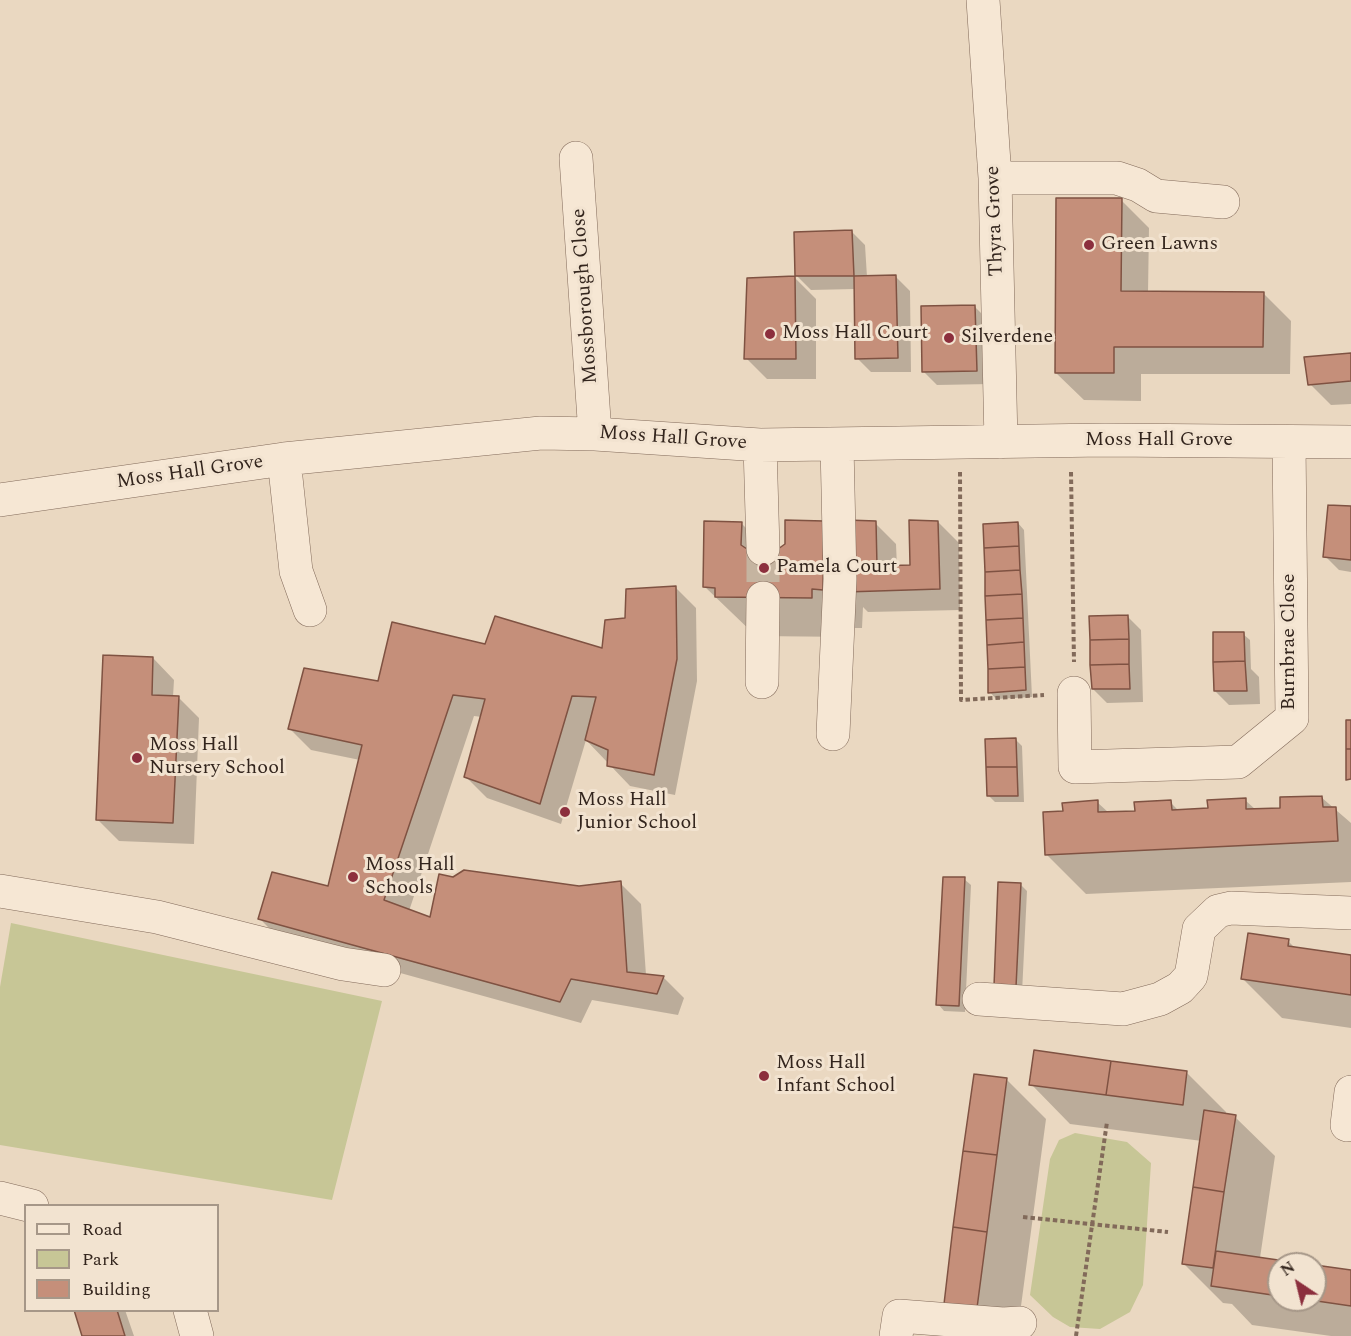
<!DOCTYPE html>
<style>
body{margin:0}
#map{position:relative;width:1351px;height:1336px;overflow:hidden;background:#ead8c1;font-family:Spectral,serif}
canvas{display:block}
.legend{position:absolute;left:24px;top:1204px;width:195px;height:108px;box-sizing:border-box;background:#f2e3d0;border:2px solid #a69788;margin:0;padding:8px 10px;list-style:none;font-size:18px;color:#33251d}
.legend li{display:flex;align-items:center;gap:12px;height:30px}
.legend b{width:30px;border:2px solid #a69788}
.north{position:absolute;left:1267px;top:1252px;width:60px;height:60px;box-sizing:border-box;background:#f2e3d0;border:2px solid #a69788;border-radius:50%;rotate:325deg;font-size:16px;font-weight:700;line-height:24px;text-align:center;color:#33251d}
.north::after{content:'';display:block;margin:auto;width:21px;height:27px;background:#8c2f3d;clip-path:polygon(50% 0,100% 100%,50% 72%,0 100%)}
</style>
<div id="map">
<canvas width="1351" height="1336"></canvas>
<ul class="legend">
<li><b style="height:8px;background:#f6e7d4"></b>Road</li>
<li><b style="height:16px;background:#c7c696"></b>Park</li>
<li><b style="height:16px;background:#c58f7a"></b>Building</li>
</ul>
<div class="north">N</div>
</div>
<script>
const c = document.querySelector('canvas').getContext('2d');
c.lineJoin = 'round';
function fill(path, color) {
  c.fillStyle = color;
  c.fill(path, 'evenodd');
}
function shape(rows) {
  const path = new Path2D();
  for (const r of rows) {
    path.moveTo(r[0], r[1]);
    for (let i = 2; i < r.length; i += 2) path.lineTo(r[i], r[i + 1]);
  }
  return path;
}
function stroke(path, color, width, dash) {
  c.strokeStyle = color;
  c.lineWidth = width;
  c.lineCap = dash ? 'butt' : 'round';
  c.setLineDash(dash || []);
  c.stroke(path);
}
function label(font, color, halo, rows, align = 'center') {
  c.font = font + ' Spectral,serif';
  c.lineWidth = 6;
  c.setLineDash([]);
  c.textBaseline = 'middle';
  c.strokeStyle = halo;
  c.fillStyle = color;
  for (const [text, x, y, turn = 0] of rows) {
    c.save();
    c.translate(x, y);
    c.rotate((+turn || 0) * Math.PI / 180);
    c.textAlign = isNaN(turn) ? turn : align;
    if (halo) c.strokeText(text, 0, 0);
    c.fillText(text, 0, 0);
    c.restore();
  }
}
fill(shape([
 [11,923,382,1001,332,1200,0,1145,0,987],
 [1075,1133,1127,1142,1151,1163,1143,1285,1130,1312,1100,1329,1070,1327,1053,1317,1030,1295,1050,1159,1059,1140]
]), '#c7c696');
fill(shape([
 [1121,200,1149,228,1148,293,1263,293,1291,321,1290,374,1141,374,1141,401,1084,400,1056,373],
 [851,231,865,245,867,277,896,277,910,291,911,372,871,372,857,358,855,289,811,290,797,276],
 [795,278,816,299,816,379,767,379,746,358],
 [975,307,989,321,990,384,937,385,923,371],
 [1351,354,1351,404,1331,405,1310,384],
 [1351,508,1351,572,1339,570,1325,556],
 [938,522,959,543,960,610,868,612,863,607,862,628,851,628,851,637,756,636,705,587,741,523,769,551,779,551,875,523,896,544,897,567,911,566],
 [1018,523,1024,530,1032,697,996,699,990,692],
 [675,587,696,608,697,681,675,795,630,786,586,740,561,824,487,798,466,777,482,717,474,716,409,911,431,919,454,879,579,887,620,883,641,904,646,975,663,977,684,998,678,1015,592,1000,581,1023,281,940,260,919,329,888,360,760,311,750,290,729,380,683,486,646,603,650,626,619],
 [1127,616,1141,630,1143,702,1107,703,1093,689],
 [1243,634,1250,640,1251,669,1259,677,1260,704,1229,705,1215,691],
 [153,658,174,680,173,697,178,697,199,718,194,844,119,841,98,820],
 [1016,740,1022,746,1024,802,995,802,988,795],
 [1321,797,1351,823,1351,882,1086,894,1046,854,1064,812,1097,802,1109,813,1137,812,1170,802,1179,811,1209,809,1245,800,1256,810,1282,809],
 [964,879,971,885,965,1012,944,1011,938,1004],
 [1020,884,1027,891,1022,993,1002,992],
 [1288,941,1296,949,1351,956,1351,1028,1282,1018,1243,979],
 [1187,1073,1226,1112,1226,1115,1235,1117,1275,1156,1260,1258,1299,1264,1279,1264,1279,1300,1315,1300,1315,1266,1351,1271,1351,1336,1331,1336,1252,1325,1232,1304,1223,1303,1184,1264,1202,1141,1070,1124,1031,1084],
 [1007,1080,1046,1119,1017,1336,946,1303],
 [76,1310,125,1310,134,1336,84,1336]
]), '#0003');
const building = shape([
 [1056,198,1122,198,1121,291,1264,292,1263,347,1114,347,1114,373,1055,373,1056,198],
 [852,230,854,276,795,276,794,232,852,230],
 [896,275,898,358,855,359,854,276,896,275],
 [795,276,796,359,744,359,747,278,795,276],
 [975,305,977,371,922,372,921,306,975,305],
 [1351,353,1351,381,1308,385,1304,357,1351,353],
 [1328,505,1351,506,1351,560,1323,557,1328,505],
 [785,520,824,521,823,590,812,589,812,598,715,597,715,588,703,587,704,521,742,522,741,545,747,549,778,549,785,544,785,520],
 [847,520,876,521,877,566,910,565,909,520,938,521,940,589,846,592,847,520],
 [1018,522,1019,546,984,548,983,524,1018,522],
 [1019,546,1020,570,985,572,984,548,1019,546],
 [1020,570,1022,594,985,596,985,572,1020,570],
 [676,586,677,659,654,775,607,766,608,750,585,740,596,697,572,696,540,804,464,777,485,699,453,695,384,900,430,917,439,874,453,877,464,870,579,886,621,881,627,972,664,976,657,994,571,979,560,1002,258,919,272,872,328,886,362,745,288,729,304,668,378,681,392,622,485,644,495,616,602,648,605,620,625,618,626,589,676,586],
 [1022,594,1023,618,986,620,985,596,1022,594],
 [1128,615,1129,639,1090,640,1089,616,1128,615],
 [1023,618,1024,642,987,645,986,620,1023,618],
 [1213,632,1244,632,1245,661,1213,662,1213,632],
 [1129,639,1129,664,1090,665,1090,640,1129,639],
 [1024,642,1025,667,988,669,987,645,1024,642],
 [103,655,153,657,152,695,179,696,173,823,96,820,103,655],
 [1245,661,1247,691,1214,691,1213,662,1245,661],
 [1129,664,1130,689,1092,689,1090,665,1129,664],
 [1025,667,1026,690,988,693,988,669,1025,667],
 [1346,720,1351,720,1351,749,1346,749,1346,720],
 [1016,738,1017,767,986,767,985,739,1016,738],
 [1346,749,1351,749,1351,779,1346,780,1346,749],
 [986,767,1017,767,1018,796,987,796,986,767],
 [1322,796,1323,807,1336,807,1338,841,1045,855,1043,812,1063,811,1062,803,1098,800,1098,812,1135,811,1134,802,1171,800,1172,810,1208,808,1207,800,1246,798,1246,809,1280,808,1280,797,1322,796],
 [943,877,965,877,959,1006,936,1005,943,877],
 [998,882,1021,883,1016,987,994,986,998,882],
 [1248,933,1289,939,1288,946,1351,955,1351,995,1241,979,1248,933],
 [1034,1050,1111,1061,1106,1095,1029,1085,1034,1050],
 [1111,1061,1187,1071,1183,1105,1106,1095,1111,1061],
 [974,1074,1007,1078,997,1155,963,1151,974,1074],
 [1204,1110,1236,1115,1224,1192,1193,1187,1204,1110],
 [963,1151,997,1155,987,1232,953,1227,963,1151],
 [1193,1187,1224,1192,1213,1268,1182,1264,1193,1187],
 [953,1227,987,1232,977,1308,944,1304,953,1227],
 [1216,1251,1292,1262,1292,1264,1279,1264,1279,1296,1211,1286,1216,1251],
 [1315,1265,1351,1270,1351,1306,1310,1300,1315,1300,1315,1265],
 [74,1310,117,1310,125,1336,82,1336,74,1310]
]);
fill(building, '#c58f7a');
stroke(building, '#7f5242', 1.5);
stroke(shape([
 [763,549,763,598]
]), '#c5b4a0', 33, [33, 16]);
const minor = shape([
 [983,0,995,178,1001,442],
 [576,158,595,434],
 [995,178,1117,178,1138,185,1156,196,1223,202],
 [760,445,763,549],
 [284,459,296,571,310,610],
 [0,500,284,459,541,433,595,434,760,445,1105,440,1351,442],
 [762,682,763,598],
 [1074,693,1075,767,1238,762,1292,718,1289,442],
 [833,734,840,579,837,445],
 [0,891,157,917,343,964,384,970],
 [979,999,1123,1009,1160,999,1180,988,1191,976,1199,929,1218,911,1231,908,1351,913],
 [1347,1125,1351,1092],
 [0,1198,32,1206],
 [190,1310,197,1336],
 [896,1336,899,1316,1003,1324,1020,1323]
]);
stroke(minor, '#826a5a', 34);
stroke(shape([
 [960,472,961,700,1044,695],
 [1071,472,1074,662],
 [1023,1217,1168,1232],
 [1076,1336,1107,1122]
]), '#826a5a', 4, [4.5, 3]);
stroke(minor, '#f6e7d4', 33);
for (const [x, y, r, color] of [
 [1089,245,6,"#8c2f3d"],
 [770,334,6,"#8c2f3d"],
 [949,338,6,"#8c2f3d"],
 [764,568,6,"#8c2f3d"],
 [137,758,6,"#8c2f3d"],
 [565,812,6,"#8c2f3d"],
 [353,877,6,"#8c2f3d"],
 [764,1076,6,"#8c2f3d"]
]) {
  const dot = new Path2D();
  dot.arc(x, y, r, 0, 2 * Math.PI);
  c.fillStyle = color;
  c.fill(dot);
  stroke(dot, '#f2e3d0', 2);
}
label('20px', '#33251d', '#f2e3d0', [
 ["Thyra Grove",996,221,-92],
 ["Mossborough Close",586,296,-94],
 ["Moss Hall Grove",673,439,4],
 ["Moss Hall Grove",1159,441],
 ["Moss Hall Grove",190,473,-8],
 ["Burnbrae Close",1290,642,-90]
]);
label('20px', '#33251d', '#f2e3d0', [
 ["Green Lawns",1101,245],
 ["Moss Hall Court",782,334],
 ["Silverdene",961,338],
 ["Pamela Court",776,568],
 ["Moss Hall",149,746],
 ["Nursery School",149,769],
 ["Moss Hall",577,801],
 ["Junior School",577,824],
 ["Moss Hall",365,866],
 ["Schools",365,889],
 ["Moss Hall",776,1064],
 ["Infant School",776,1087]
], 'left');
</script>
